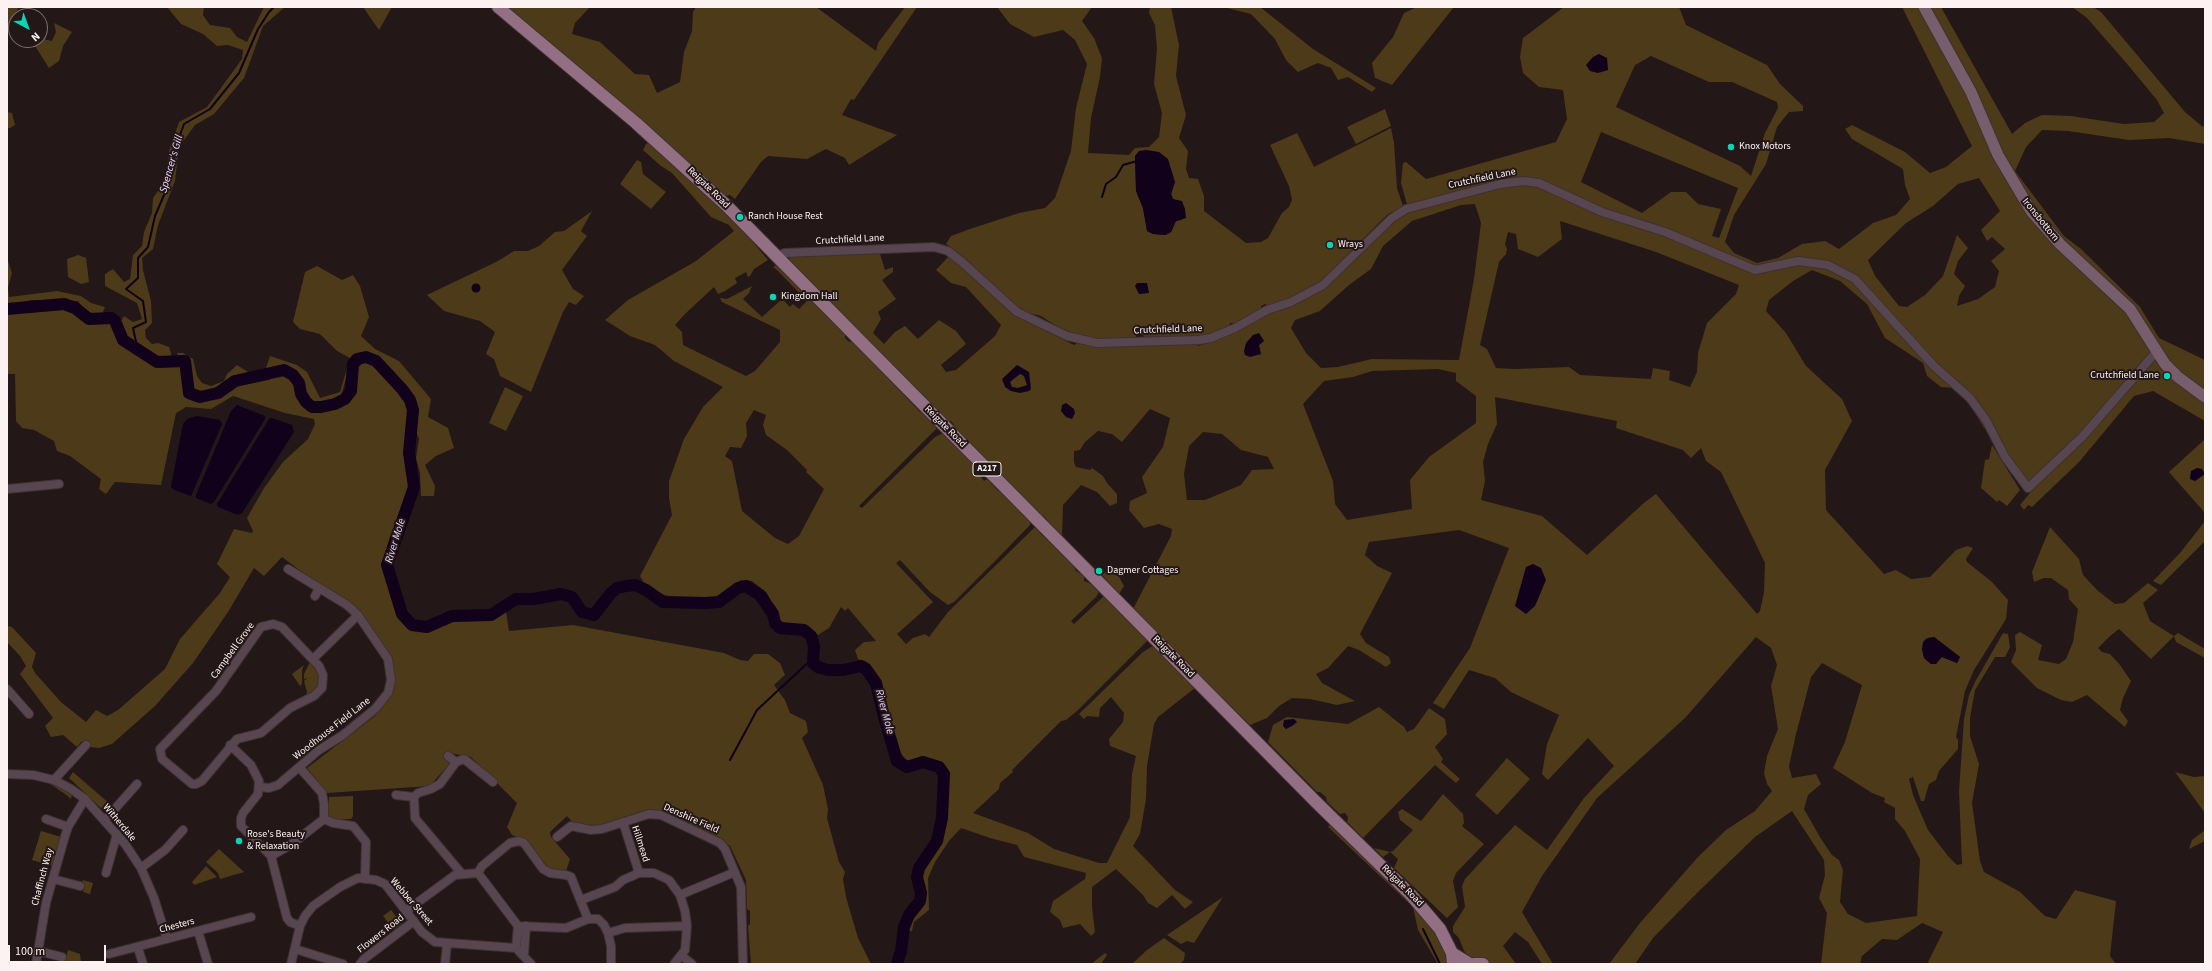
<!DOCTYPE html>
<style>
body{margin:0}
#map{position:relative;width:2212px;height:971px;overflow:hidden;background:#241717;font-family:"Source Sans 3",sans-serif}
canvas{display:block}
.frame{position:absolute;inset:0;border:8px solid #fcf2f2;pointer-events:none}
.north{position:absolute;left:8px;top:8px;width:40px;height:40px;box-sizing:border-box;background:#241717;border:1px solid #7a6f6f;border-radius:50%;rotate:139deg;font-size:11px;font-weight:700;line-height:16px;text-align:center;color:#fcf2f2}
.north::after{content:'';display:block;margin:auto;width:14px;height:18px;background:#08d5b5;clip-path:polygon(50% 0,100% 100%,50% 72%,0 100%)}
.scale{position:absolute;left:8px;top:945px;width:98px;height:18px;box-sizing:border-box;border:2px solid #fcf2f2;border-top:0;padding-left:5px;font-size:12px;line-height:14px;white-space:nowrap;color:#fcf2f2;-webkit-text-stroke:3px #241717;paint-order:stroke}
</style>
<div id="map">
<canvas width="2212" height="971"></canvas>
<div class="frame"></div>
<div class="north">N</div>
<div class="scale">100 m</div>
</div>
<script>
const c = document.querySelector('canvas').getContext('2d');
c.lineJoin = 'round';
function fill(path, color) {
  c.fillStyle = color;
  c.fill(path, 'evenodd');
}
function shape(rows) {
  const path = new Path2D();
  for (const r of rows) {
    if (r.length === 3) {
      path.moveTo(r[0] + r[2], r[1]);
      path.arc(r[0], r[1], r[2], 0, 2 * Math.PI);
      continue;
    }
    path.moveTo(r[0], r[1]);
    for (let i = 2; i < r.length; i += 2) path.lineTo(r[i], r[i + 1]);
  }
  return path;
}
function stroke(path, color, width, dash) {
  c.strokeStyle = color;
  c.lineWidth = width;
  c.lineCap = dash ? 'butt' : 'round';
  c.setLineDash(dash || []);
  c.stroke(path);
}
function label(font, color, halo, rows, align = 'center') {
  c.font = font + ' "Source Sans 3",sans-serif';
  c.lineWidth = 4;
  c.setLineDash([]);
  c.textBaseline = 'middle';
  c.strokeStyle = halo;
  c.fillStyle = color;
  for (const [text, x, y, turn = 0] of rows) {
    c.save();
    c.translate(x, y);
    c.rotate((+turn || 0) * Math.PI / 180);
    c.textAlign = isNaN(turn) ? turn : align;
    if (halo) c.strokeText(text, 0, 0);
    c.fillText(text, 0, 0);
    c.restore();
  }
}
fill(shape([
 [7,7,19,7,7,28],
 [167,7,204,7,203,15,210,25,230,28,237,37,247,42,264,7,285,7,263,26,244,78,214,114,195,125,179,147,175,181,158,225,153,249,142,258,143,270,151,301,152,323,145,330,146,338,152,344,158,343,169,347,171,353,171,359,161,360,127,337,120,323,124,316,133,322,142,319,137,303,105,286,105,274,113,269,124,282,130,279,133,255,142,246,144,232,152,213,153,198,165,181,169,151,179,122,207,107,242,59,243,50,228,45,217,46,203,34,181,24],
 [363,7,392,7,379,30],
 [507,7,590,7,575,23,572,34,600,42,635,74,649,75,657,93,680,82,684,52,692,31,693,12,696,7,816,7,876,51,878,43,905,7,917,7,854,100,851,99,842,115,897,135,849,165,845,158,826,149,807,159,768,156,761,162,735,199,730,195,724,196,687,162],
 [997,7,1092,7,1082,21,1094,38,1102,58,1100,77,1091,118,1088,153,1129,155,1135,148,1149,147,1159,137,1162,113,1154,84,1157,49,1155,25,1149,13,1150,7,1171,7,1179,45,1176,76,1186,115,1179,138,1188,151,1186,169,1189,178,1198,179,1204,196,1204,211,1246,243,1261,242,1268,238,1282,213,1289,207,1292,200,1289,186,1270,145,1297,133,1314,167,1391,128,1394,143,1397,188,1403,206,1402,208,1388,214,1347,255,1348,258,1325,281,1286,300,1268,306,1265,304,1261,306,1261,309,1237,324,1230,323,1229,327,1214,334,1195,338,1145,338,1143,335,1136,335,1136,337,1122,340,1100,340,1069,334,1041,316,1026,312,1016,306,962,256,946,244,951,236,970,229,1019,213,1045,208,1055,198,1071,151,1076,108,1087,64,1075,40,1063,30,1034,37,1010,24],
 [1135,156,1175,182,1171,194,1182,220,1176,221,1171,232,1166,235,1153,234,1147,231,1143,208,1136,191],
 [1223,7,1260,7,1313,49,1376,88,1372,92,1348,77,1338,80,1331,68,1318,63,1298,72,1286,60,1275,39,1251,14],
 [1417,7,1454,7,1392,85,1375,78,1372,63,1393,37,1404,13],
 [1564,7,1679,7,1686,25,1767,65,1780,84,1803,106,1803,111,1789,112,1777,127,1766,164,1734,215,1725,242,1734,253,1757,263,1778,258,1802,244,1825,241,1839,249,1873,223,1896,215,1910,199,1905,185,1903,169,1852,139,1845,129,1852,125,1905,152,1930,173,1946,167,1972,146,1902,7,1941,7,2012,134,2025,123,2042,115,2071,116,2124,124,2154,122,2164,113,2157,100,2128,65,2087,18,2072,7,2093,7,2101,12,2185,112,2203,127,2205,123,2205,144,2169,138,2129,140,2068,131,2042,130,2026,147,2015,171,2064,236,2081,249,2140,307,2159,338,2205,360,2205,421,2153,391,2134,396,2079,462,2032,507,2028,505,2024,510,2020,505,2034,488,2023,478,2006,454,1990,425,1984,428,1968,401,1954,388,1941,387,1927,376,1923,363,1885,338,1867,304,1840,281,1812,270,1793,281,1769,300,1766,311,1786,333,1806,366,1842,399,1852,421,1825,470,1826,510,1884,574,1896,570,1911,579,1930,577,1956,550,1967,546,1973,548,1966,559,1967,562,1992,582,2008,600,2006,619,1974,670,1965,691,1956,737,1958,740,1958,749,1939,771,1936,780,1929,784,1924,801,1921,801,1913,777,1909,779,1913,795,1928,830,1948,856,1957,865,1962,864,1959,791,1964,719,1969,695,1975,682,2003,633,2008,634,2010,647,2005,657,1995,657,1975,690,1970,718,1970,736,1979,764,1972,803,1980,861,1984,872,2020,892,2045,916,2056,919,2075,890,2116,901,2110,956,2116,964,1929,964,1928,962,1943,932,1922,923,1897,940,1882,939,1862,956,1860,964,1821,964,1827,913,1819,898,1825,875,1824,860,1792,811,1755,837,1697,893,1653,938,1635,964,1609,964,1640,923,1698,857,1726,830,1755,811,1772,791,1767,784,1764,773,1767,756,1778,729,1771,686,1777,665,1771,648,1756,637,1685,718,1597,798,1542,876,1522,912,1553,964,1542,964,1528,942,1515,932,1503,946,1516,964,1491,964,1470,957,1464,951,1459,938,1453,932,1453,926,1465,907,1462,886,1465,879,1515,825,1547,850,1584,798,1614,766,1588,738,1548,780,1542,774,1547,744,1559,715,1511,692,1495,678,1469,670,1444,709,1433,703,1470,648,1509,548,1459,530,1369,542,1365,555,1377,566,1392,573,1360,634,1366,643,1389,657,1391,663,1386,667,1359,650,1348,646,1328,668,1316,674,1322,683,1355,701,1337,705,1310,699,1292,698,1279,706,1267,718,1250,725,1133,609,1171,536,1172,529,1159,524,1144,528,1129,510,1130,501,1147,493,1142,477,1163,447,1170,418,1150,409,1122,442,1112,434,1098,431,1085,442,1080,450,1074,451,1074,462,1076,467,1090,470,1092,468,1103,476,1107,483,1117,494,1117,503,1110,506,1097,492,1081,485,1063,505,1062,536,1047,523,1047,519,1043,516,1040,517,953,427,954,425,951,421,948,423,789,260,790,256,828,256,853,252,880,254,885,270,893,267,893,272,882,280,896,299,878,312,881,319,873,333,884,344,895,332,905,326,918,339,939,320,956,331,966,344,941,365,946,372,956,370,995,336,1001,325,966,287,951,283,936,270,949,256,1022,319,1042,326,1064,340,1074,345,1077,343,1089,345,1197,343,1198,346,1220,339,1267,314,1311,295,1392,222,1409,212,1401,183,1403,163,1406,162,1426,179,1556,142,1567,119,1563,90,1539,87,1523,73,1520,57,1523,38],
 [1651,56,1709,82,1732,82,1777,102,1778,108,1765,133,1751,176,1740,166,1616,107,1635,65],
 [1601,132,1738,188,1719,238,1712,236,1721,209,1698,204,1686,192,1671,192,1642,213,1581,182],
 [1979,178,2000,211,1981,230,1987,241,1992,237,2005,249,1991,261,1999,271,1995,287,1978,299,1957,306,1959,296,1965,286,1954,274,1958,261,1968,248,1957,235,1943,276,1925,295,1907,307,1899,306,1875,276,1868,260,1906,223,1933,206,1958,184],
 [1475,204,1481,223,1474,279,1459,360,1372,359,1338,367,1321,368,1306,353,1291,328,1295,320,1320,311,1349,285,1371,269,1383,246,1412,221,1461,205],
 [1560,221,1656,252,1739,285,1736,294,1707,323,1698,353,1697,372,1690,387,1669,380,1670,371,1653,368,1651,379,1580,375,1569,367,1515,369,1496,368,1487,349,1480,345,1499,262,1506,254,1507,249,1505,244,1508,232,1516,234,1518,249,1538,257,1562,239],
 [1253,335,1264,341,1259,345,1260,354],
 [1438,369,1456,373,1456,381,1476,396,1476,423,1429,457,1410,480,1412,509,1347,520,1335,504,1333,481,1303,404,1324,381,1353,377,1372,371],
 [1495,397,1617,421,1616,428,1683,450,1691,458,1701,448,1706,461,1721,472,1765,563,1764,592,1760,611,1757,614,1656,494,1645,502,1587,555,1542,516,1481,500,1485,481,1483,462,1488,444,1497,424],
 [1203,432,1222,434,1241,450,1268,457,1274,469,1252,470,1241,485,1205,500,1187,500,1184,474,1189,446],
 [1934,637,1960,657,1957,663,1942,657,1931,664,1924,658,1922,649],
 [1822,663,1862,685,1845,742,1833,768,1872,793,1885,798,1884,802,1895,808,1895,819,1905,831,1920,859,1917,916,1866,923,1848,914,1840,902,1843,870,1839,860,1832,855,1821,839,1804,809,1808,795,1821,784,1816,774,1792,778,1789,766,1796,734,1811,677],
 [54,23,72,32,63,46,59,61,49,68,35,46,43,39,52,41,56,32],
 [1385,109,1391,126,1356,144,1347,127],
 [7,112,12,113,15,125,10,128,7,128],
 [650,142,730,215,768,260,754,269,750,276,748,277,746,272,735,278,737,283,725,291,718,294,714,287,685,314,675,325,682,332,683,345,746,376,755,371,780,342,780,330,722,302,720,298,727,299,752,286,749,293,743,299,762,317,782,299,790,307,793,304,799,309,807,301,777,270,773,267,776,265,781,267,833,320,845,334,845,338,849,342,853,341,920,412,922,411,937,428,859,506,862,508,935,437,943,433,981,470,980,475,984,481,987,479,998,491,1002,491,1031,520,1030,525,1000,556,954,602,948,605,930,592,900,560,896,563,933,602,897,634,906,644,913,638,925,634,929,637,948,612,1036,526,1040,533,1076,567,1075,570,1084,576,1084,581,1092,584,1099,592,1096,597,1071,621,1074,624,1104,596,1148,640,1077,711,1066,720,1061,721,1012,770,1013,772,1000,783,999,789,973,813,1028,833,1054,849,1099,863,1107,863,1130,817,1132,774,1136,756,1110,746,1109,739,1123,722,1124,713,1111,697,1100,708,1099,717,1087,716,1084,719,1079,714,1143,652,1151,647,1155,647,1195,688,1158,717,1154,724,1147,766,1146,799,1140,834,1133,846,1175,890,1193,902,1185,909,1172,895,1157,908,1148,903,1143,895,1116,869,1092,887,1092,907,1095,932,1091,936,1080,924,1063,928,1060,920,1050,912,1053,901,1085,879,1086,873,1024,857,1017,845,990,838,961,828,949,841,935,862,928,878,929,910,914,922,912,931,907,931,909,921,919,910,925,898,921,876,938,844,946,820,944,801,947,782,945,768,938,762,925,758,907,761,896,747,881,682,869,664,858,659,855,650,864,642,876,641,848,608,845,611,841,607,829,628,818,635,811,629,781,622,767,593,752,581,741,580,716,597,679,598,660,594,644,583,640,576,672,515,669,498,669,481,684,439,703,407,723,387,674,361,655,345,630,336,605,320,628,300,696,261,734,231,729,225,711,217,672,173,661,166,643,150,646,144],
 [754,410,766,415,763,425,766,435,787,450,807,470,806,472,824,489,799,536,788,544,775,538,742,511,732,461,725,456,730,447,741,448,747,436,746,423],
 [637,160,641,162,643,174,666,192,651,209,620,184],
 [592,211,581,231,587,236,562,270,573,289,584,296,576,305,569,302,563,312,531,392,500,376,494,359,486,354,495,332,480,321,444,311,427,295,498,261,514,251,528,251,539,246,555,232,564,231],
 [78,255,86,258,89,282,81,284,68,277,67,259],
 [7,258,12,273,8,288,9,297,57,291,81,296,91,303,105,307,102,314,87,313,78,301,32,300,7,305],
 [317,266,342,280,353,275,360,286,369,317,361,336,375,349,399,361,431,399,428,417,448,428,454,448,436,456,425,465,435,486,434,496,421,496,420,473,416,458,419,439,415,429,417,407,379,359,365,353,352,357,341,396,324,402,313,402,305,393,302,381,295,372,281,366,265,371,270,356,297,365,307,372,320,398,340,392,350,358,337,351,320,334,300,329,293,322,305,272],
 [63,306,77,312,86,321,94,323,109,322,114,326,119,340,127,347,154,364,179,364,184,368,185,390,187,397,195,401,205,402,234,387,269,380,277,374,286,374,296,381,298,393,312,413,327,411,350,400,357,389,356,379,358,367,365,362,372,364,384,373,403,395,409,409,406,457,411,487,390,536,383,566,402,620,409,627,420,631,433,629,452,620,487,620,506,612,509,631,573,625,724,653,740,660,748,661,754,654,768,654,780,663,785,675,774,685,785,700,790,713,806,721,808,732,802,738,823,785,828,809,827,818,839,862,845,872,843,879,846,897,858,938,871,964,751,964,748,926,750,924,750,911,747,909,746,880,730,846,717,836,660,811,639,812,599,826,573,823,567,816,550,832,551,837,570,859,566,871,550,870,526,841,512,835,507,827,517,803,471,757,449,753,444,758,450,763,430,786,327,793,307,768,375,716,394,687,394,668,386,650,360,611,317,583,282,557,264,576,254,568,228,612,193,663,155,706,112,744,99,748,90,747,82,741,77,747,63,735,51,737,45,726,53,718,20,674,26,666,20,656,7,642,7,626,12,627,36,653,32,667,35,673,61,702,86,722,96,710,107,716,118,710,165,669,180,639,220,593,230,577,217,564,234,529,252,533,253,531,247,518,264,488,283,462,308,439,315,424,314,419,285,413,233,396,211,409,186,407,176,413,161,485,115,482,106,494,99,489,101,479,70,456,57,451,54,441,34,430,22,428,16,421,15,374,7,374,7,313],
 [177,353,183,353,193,359,197,376,202,383,211,386,224,381,227,374,237,365,248,372,246,375,232,378,213,391,201,394,192,390,189,382,191,371,188,360,179,357],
 [505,387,523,396,506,431,489,423],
 [2205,439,2205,513,2169,472],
 [1992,445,2020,490,2007,506,1999,500,1997,502,1981,488,1985,460,1989,459],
 [2205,521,2205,541,2161,585,2153,581,2180,553],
 [2050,527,2079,559,2083,575,2098,591,2115,604,2124,603,2148,583,2158,590,2143,603,2150,621,2174,636,2178,633,2205,649,2205,658,2176,642,2174,636,2151,659,2119,629,2110,636,2098,648,2102,652,2110,654,2120,665,2131,681,2123,698,2120,710,2128,721,2125,727,2087,695,2072,702,2061,700,2037,688,2011,662,2016,650,2015,635,2020,632,2042,645,2038,660,2059,664,2066,659,2073,642,2078,609,2069,599,2068,590,2051,578,2044,578,2034,582,2032,572],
 [1108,570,1119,577,1124,586,1119,594,1102,575],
 [310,662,319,672,320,682,317,688,305,697,307,692,304,681,307,678,304,679,304,674],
 [304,665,302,670,302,684,300,686,292,674],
 [1379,707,1404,727,1407,732,1414,729,1429,708,1445,719,1447,734,1435,747,1443,759,1441,762,1460,779,1456,783,1435,765,1363,838,1347,822,1348,817,1345,813,1340,814,1327,802,1326,797,1320,792,1317,792,1268,742,1273,725,1287,717,1348,724],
 [1507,758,1530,779,1497,815,1475,795],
 [73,772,111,805,107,809,103,810,69,778],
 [2175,772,2194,777,2205,776,2205,813],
 [47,782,72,794,71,799,65,794],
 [1443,794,1463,814,1464,823,1462,826,1484,844,1456,873,1453,881,1458,907,1447,918,1394,868,1398,859,1390,852,1383,857,1374,848,1390,852,1393,851,1413,830,1400,820,1398,812,1402,809,1421,821],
 [353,796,353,816,351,819,332,820,329,816,329,797],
 [1330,825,1333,825,1420,909,1441,941,1451,964,1438,964,1418,930,1413,907,1328,827],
 [2205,830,2205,841,2189,849,2192,840],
 [41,831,61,837,52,866,32,860],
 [219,849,243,871,244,872,220,879,218,873,206,862],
 [206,866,217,877,194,885,192,882],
 [83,880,93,883,90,894,83,892,84,887,81,886],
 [1223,897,1194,943,1187,941,1181,944,1167,935],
 [391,910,402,924,394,930,383,916],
 [1164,938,1185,953,1184,960,1180,964,1132,964,1147,950],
 [68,950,80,954,81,962,72,963,65,961],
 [1105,953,1107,955,1101,964,1091,964]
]), '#4d3a18');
fill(shape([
 [1599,54,1607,58,1608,70,1598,73,1590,71,1586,65,1593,57],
 [1146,150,1159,152,1168,159,1175,182,1171,194,1173,199,1182,201,1185,209,1186,218,1176,221,1171,232,1165,235,1153,234,1147,231,1143,208,1136,191,1135,156,1139,151],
 [1137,283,1147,283,1149,293,1139,294,1135,286],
 [476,288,4.5],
 [1259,333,1264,341,1259,345,1261,354,1250,357,1245,355,1244,351,1246,343,1253,335],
 [1017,365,1029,372,1031,389,1029,391,1020,393,1011,391,1005,387,1002,379],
 [1020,374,1024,376,1027,385,1018,388,1012,387,1010,382],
 [1066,403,1074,409,1075,413,1072,419,1066,417,1061,411,1062,405],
 [237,405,265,416,265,419,214,502,211,504,196,498,196,495,231,411],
 [197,416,220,420,222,424,191,496,174,490,171,487,183,424,187,419],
 [272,418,292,425,294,432,242,513,238,515,218,507,217,504,269,419],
 [2197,468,2202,469,2205,474,2195,481,2190,479,2191,471],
 [1533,564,1541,568,1546,580,1535,606,1526,614,1515,606,1526,567],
 [1934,637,1960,657,1957,663,1942,657,1936,664,1931,664,1924,658,1922,649,1923,642,1927,638],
 [1294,719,1297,722,1292,726,1286,729,1283,726,1284,720]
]), '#11011b');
stroke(shape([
 [1102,197,1106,184,1116,177,1123,165,1137,161],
 [138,351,133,328,146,322,143,301,126,289,138,278,138,258,148,247,155,216,170,181,176,146,184,124,210,109,239,73,258,29,269,12,274,7],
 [730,760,757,710,812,659],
 [1423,929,1440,964]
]), '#11011b', 2);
stroke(shape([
 [7,309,64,304,75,308,89,319,111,318,115,321,123,340,157,362,185,361,189,393,200,397,218,393,235,381,284,370,293,375,299,383,301,394,306,402,312,407,321,407,335,404,345,399,351,391,353,364,357,359,366,357,376,361,402,389,410,400,413,410,409,453,414,487,387,565,402,614,412,625,427,627,452,616,491,615,516,599,534,599,561,594,572,597,582,612,594,615,611,593,617,588,626,586,635,585,646,590,663,602,705,603,719,602,738,588,746,586,760,595,773,614,775,623,780,628,804,630,811,636,814,646,813,663,818,667,828,670,843,670,861,666,866,669,876,683,884,717,897,761,907,767,923,762,939,767,944,774,942,818,937,841,919,868,917,877,921,893,920,901,909,915,904,927,901,951,897,964]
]), '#11011b', 12);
const street = shape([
 [777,257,784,253,934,247,948,251,962,262,1017,312,1067,336,1097,343,1199,340,1211,338,1235,328,1267,310,1291,302,1323,285,1392,218,1406,209,1500,184,1523,181,1539,183,1602,212,1665,232,1755,270,1798,261,1828,265,1855,279,1934,366,1970,398,1986,420,2005,457,2028,488,2082,437,2157,351],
 [7,489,59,484],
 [315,596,319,588],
 [273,624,282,627,319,666,323,675,322,688,314,696,290,708,261,733,237,739,202,781,196,784,192,784,162,759,160,749,216,691,261,627,273,624],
 [313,659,358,615],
 [7,689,29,714],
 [230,745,251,765,259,781,258,794,243,813,241,818,241,826,271,856,287,918,290,922,300,926],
 [448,756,456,762],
 [7,774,33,775,54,780,71,789,85,799,125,844,141,868,154,898,167,939],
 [54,780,86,745],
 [260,787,269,788,278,785,319,750,343,735,375,709,388,693,391,680,388,659,358,615,347,605,288,569],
 [396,795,414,797],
 [46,819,68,827],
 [324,819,333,823,353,826,366,842,365,879],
 [105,820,137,784],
 [623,822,639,873],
 [557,837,571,826,591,830,602,829,649,814,661,815,720,843,725,849,741,887,743,964],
 [271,856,289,846,324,819,324,804,322,793,299,767],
 [141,868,165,850,183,830],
 [106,873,117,834],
 [478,873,518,926,566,928,588,919,598,919,604,925,608,933,611,946,611,964],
 [478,873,482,866,510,843,519,841,524,843,543,869,550,873,566,875,571,877,588,919],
 [462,874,415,818,414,797,418,793,431,789,440,784,456,762,464,759,493,782],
 [53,879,80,886],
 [680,895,735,872],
 [581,900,615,887,623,880,639,873,654,873,669,880,680,895,685,911,687,926,685,950,674,964],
 [406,911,455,875,478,873],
 [198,931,208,964],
 [608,933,625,928,687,926],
 [138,948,143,964],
 [516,948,518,926],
 [295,949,343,964],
 [38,951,62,957],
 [109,954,251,917],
 [524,955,526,926],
 [682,956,692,964],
 [36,964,46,903,65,836,68,827,85,799],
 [291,964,300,926,305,916,313,906,340,887,358,878,376,880,385,884,422,932,435,942,516,948,531,964],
 [360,964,364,959,414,921],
 [445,964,447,944]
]);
const secondary = shape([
 [1924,7,1971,92,1998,155,2031,211,2060,244,2130,309,2165,364,2178,377,2205,397]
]);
const primary = shape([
 [498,7,636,123,726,205,1316,802,1411,895,1440,929,1452,953,1453,964],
 [1452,953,1470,964],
 [1474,964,1483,964]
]);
stroke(street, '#3e3131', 10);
stroke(secondary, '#3e3131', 13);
stroke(primary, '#3e3131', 14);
stroke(street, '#57454f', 8);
stroke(secondary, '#785d6c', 11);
stroke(primary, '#936f83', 12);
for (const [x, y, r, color] of [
 [1731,147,4,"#08d5b5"],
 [740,217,4,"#08d5b5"],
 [1330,245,4,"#08d5b5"],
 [773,297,4,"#08d5b5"],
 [2167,376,4,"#08d5b5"],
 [1099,571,4,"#08d5b5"],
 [239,841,4,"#08d5b5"]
]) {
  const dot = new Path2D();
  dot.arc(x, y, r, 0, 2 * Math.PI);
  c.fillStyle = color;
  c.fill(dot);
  stroke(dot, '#241717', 1.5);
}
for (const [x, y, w] of [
 [987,469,28]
]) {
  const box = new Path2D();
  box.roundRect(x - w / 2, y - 7, w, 14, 3);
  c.fillStyle = '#241717';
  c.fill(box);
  stroke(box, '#fcf2f2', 1);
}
label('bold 9px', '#fcf2f2', null, [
 ["A217",987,469]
]);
label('10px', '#fcf2f2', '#241717', [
 ["Knox Motors",1739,147],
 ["Ranch House Rest",748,217],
 ["Wrays",1338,245],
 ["Kingdom Hall",781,297],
 ["Crutchfield Lane",2159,376,"right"],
 ["Dagmer Cottages",1107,571],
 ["Rose's Beauty",247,835],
 ["& Relaxation",247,847]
], 'left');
label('10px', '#fcf2f2', '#241717', [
 ["Crutchfield Lane",1482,179,-12],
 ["Reigate Road",708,188,44],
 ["Ironsbottom",2040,220,51],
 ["Crutchfield Lane",850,240,-3],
 ["Crutchfield Lane",1168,330,-2],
 ["Reigate Road",945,427,45],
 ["Campbell Grove",233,651,-54],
 ["Reigate Road",1173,657,45],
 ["Woodhouse Field Lane",332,729,-38],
 ["Denshire Field",691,819,24],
 ["Witherdale",119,823,50],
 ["Hillmead",640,844,72],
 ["Chaffinch Way",43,877,-75],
 ["Reigate Road",1402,886,45],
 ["Webber Street",411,902,49],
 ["Chesters",177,926,-15],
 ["Flowers Road",381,934,-38]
]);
label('italic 11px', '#ead4fa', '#241717', [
 ["Spencer's Gill",172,164,-74],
 ["River Mole",396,541,-73],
 ["River Mole",884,712,75]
]);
</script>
